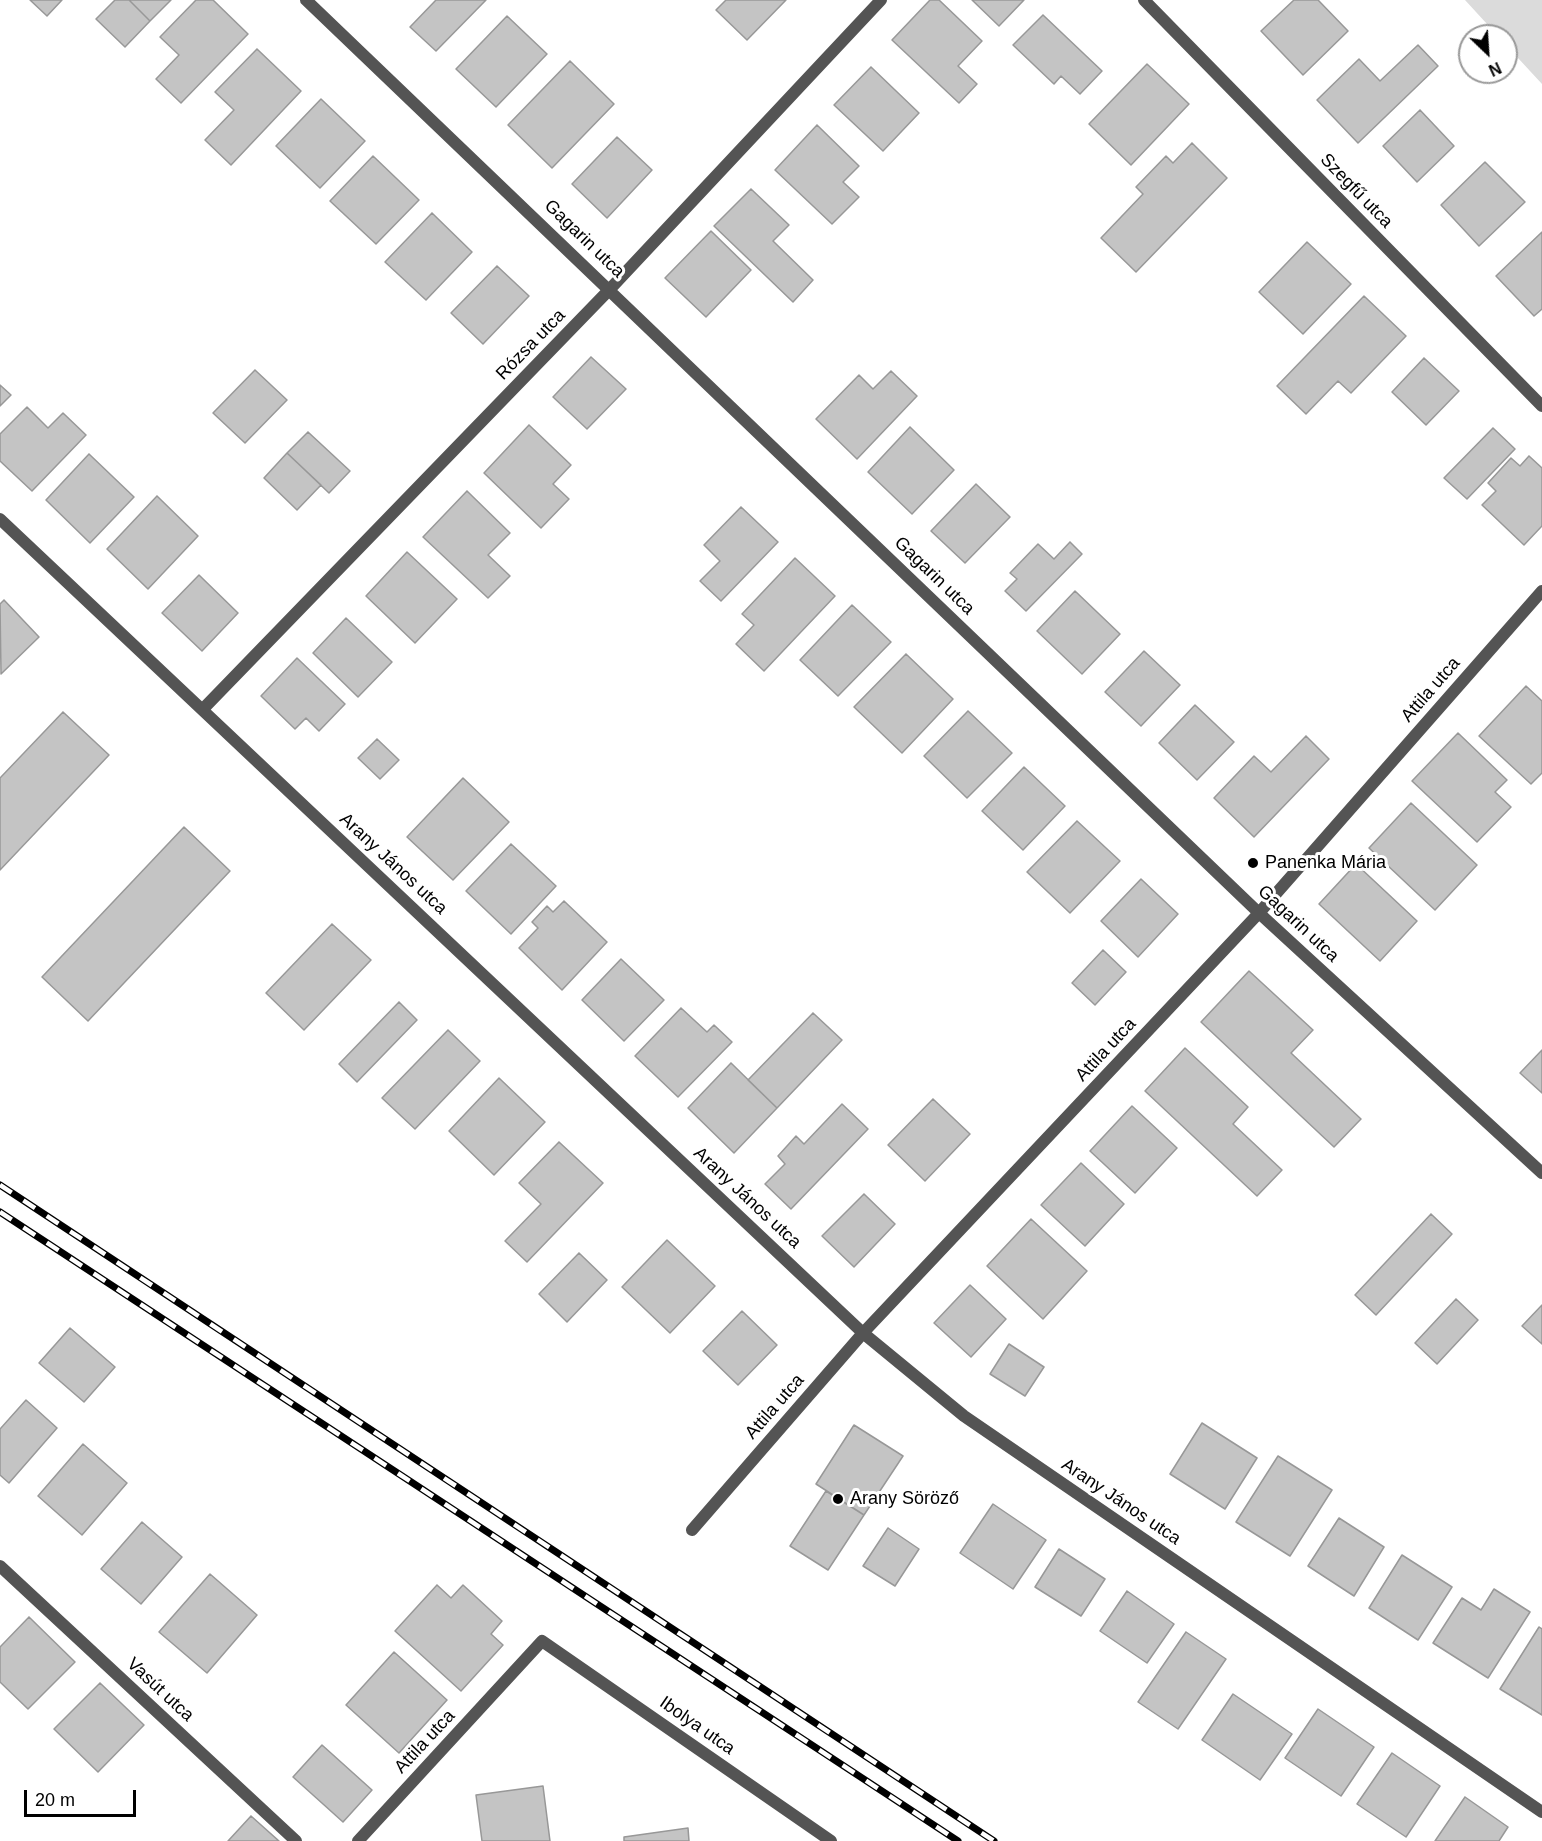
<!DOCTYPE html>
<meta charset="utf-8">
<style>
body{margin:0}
#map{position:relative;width:1542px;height:1841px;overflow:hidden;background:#fff;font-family:Arial,sans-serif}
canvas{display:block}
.north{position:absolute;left:1458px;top:24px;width:60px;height:60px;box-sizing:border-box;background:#fff;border:2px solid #999;border-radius:50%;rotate:155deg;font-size:16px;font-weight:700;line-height:24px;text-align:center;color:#000}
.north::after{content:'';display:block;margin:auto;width:21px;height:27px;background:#000;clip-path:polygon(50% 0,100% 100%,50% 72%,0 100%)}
.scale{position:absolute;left:24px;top:1790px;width:112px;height:27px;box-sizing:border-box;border:3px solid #000;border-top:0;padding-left:8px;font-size:18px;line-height:21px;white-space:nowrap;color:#000;-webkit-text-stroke:4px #fff;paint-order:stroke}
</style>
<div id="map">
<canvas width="1542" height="1841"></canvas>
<div class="north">N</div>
<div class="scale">20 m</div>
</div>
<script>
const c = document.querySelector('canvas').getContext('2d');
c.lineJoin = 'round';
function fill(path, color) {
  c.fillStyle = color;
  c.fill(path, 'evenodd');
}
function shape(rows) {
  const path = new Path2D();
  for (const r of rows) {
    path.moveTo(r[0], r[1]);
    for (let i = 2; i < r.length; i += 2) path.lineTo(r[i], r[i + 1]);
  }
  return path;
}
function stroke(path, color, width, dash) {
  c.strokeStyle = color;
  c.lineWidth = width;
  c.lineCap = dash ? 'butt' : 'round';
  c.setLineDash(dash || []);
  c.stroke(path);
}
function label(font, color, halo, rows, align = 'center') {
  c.font = font + ' Arial,sans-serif';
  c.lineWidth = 6;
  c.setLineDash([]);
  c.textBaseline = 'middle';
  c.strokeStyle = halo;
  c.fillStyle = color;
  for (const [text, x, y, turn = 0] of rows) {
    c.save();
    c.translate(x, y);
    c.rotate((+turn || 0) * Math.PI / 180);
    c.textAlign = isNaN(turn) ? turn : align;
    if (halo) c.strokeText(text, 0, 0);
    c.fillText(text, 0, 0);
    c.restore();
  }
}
fill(shape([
 [1465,0,1542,0,1542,84,1506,45,1506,36,1498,36]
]), '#dbdbdb');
const building = shape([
 [30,0,62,0,47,16,30,0],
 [115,0,129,0,150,21,125,47,96,19,115,0],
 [129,0,171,0,150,21,129,0],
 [196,0,213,0,248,34,181,103,156,79,179,55,160,37,196,0],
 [436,0,486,0,436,51,410,27,436,0],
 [726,0,786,0,747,40,716,10,726,0],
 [930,0,939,0,982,41,958,66,977,84,959,103,892,40,930,0],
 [972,0,1024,0,999,26,972,0],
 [1294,0,1318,0,1348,31,1303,75,1261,31,1294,0],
 [1043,15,1102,71,1080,94,1061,76,1054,84,1013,45,1043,15],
 [507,16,547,54,496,107,456,69,507,16],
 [1418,45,1438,66,1358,143,1317,100,1359,59,1380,81,1418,45],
 [257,49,301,91,231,165,205,140,234,110,215,92,257,49],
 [570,61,614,104,552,168,508,125,570,61],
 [1147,64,1189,104,1131,165,1089,124,1147,64],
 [871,67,919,113,883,151,834,105,871,67],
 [321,99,365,141,320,188,276,146,321,99],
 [1420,110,1454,146,1417,182,1383,146,1420,110],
 [817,125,859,166,843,182,859,197,832,224,775,170,817,125],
 [617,137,652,170,607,218,572,184,617,137],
 [1192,143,1227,178,1136,272,1101,238,1143,194,1136,187,1166,156,1173,163,1192,143],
 [373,156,419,200,376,244,330,201,373,156],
 [1485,162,1525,202,1479,246,1441,205,1485,162],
 [751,189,789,225,773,241,813,280,793,302,714,226,751,189],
 [432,213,472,252,426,300,385,262,432,213],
 [711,231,751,270,706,317,665,278,711,231],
 [1542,232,1542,309,1534,316,1496,276,1542,232],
 [1307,242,1351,284,1303,334,1259,292,1307,242],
 [497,266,529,296,483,344,451,313,497,266],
 [1364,296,1406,336,1351,393,1338,381,1306,414,1277,386,1364,296],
 [591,357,626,389,587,429,553,397,591,357],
 [1424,358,1459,391,1426,425,1392,392,1424,358],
 [255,370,287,400,245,443,213,413,255,370],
 [891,371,917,396,857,459,816,419,859,375,873,389,891,371],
 [0,385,11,395,0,406,0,385],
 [27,407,48,428,63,413,86,435,32,491,0,461,0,434,27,407],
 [529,425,571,465,553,484,569,499,541,528,484,473,529,425],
 [910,427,954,470,912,514,868,472,910,427],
 [1493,428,1515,449,1467,499,1444,478,1493,428],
 [308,432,350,471,329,493,287,453,308,432],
 [287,453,321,485,297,510,264,478,287,453],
 [89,454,134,497,90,543,46,500,89,454],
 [1529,456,1542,468,1542,526,1524,545,1482,505,1496,491,1488,483,1511,458,1520,466,1529,456],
 [976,484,1010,517,965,563,931,531,976,484],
 [467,491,510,533,488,555,510,576,488,598,423,537,467,491],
 [157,496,198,536,148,589,107,549,157,496],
 [741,507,778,542,721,601,700,581,720,561,704,545,741,507],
 [1070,542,1082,554,1026,611,1005,591,1017,579,1010,573,1038,544,1054,559,1070,542],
 [407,552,457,599,415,643,366,596,407,552],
 [795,558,835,596,764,671,736,644,754,625,742,614,795,558],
 [199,575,238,613,202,651,162,613,199,575],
 [1075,591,1120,634,1082,674,1037,631,1075,591],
 [4,600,39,637,1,674,0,604,4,600],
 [852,605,891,642,838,696,800,660,852,605],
 [346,618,392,662,358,697,313,653,346,618],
 [1144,651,1180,685,1141,726,1105,692,1144,651],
 [906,654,953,699,902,753,854,707,906,654],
 [297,658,345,704,319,731,306,718,295,729,261,696,297,658],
 [1526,686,1542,701,1542,773,1531,784,1479,736,1526,686],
 [1195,705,1234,742,1197,780,1159,743,1195,705],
 [968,711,1012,753,967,798,924,756,968,711],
 [63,712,109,755,0,870,0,778,63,712],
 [1458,733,1507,780,1495,792,1511,807,1477,842,1412,781,1458,733],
 [1306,736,1329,759,1254,837,1214,798,1254,756,1271,772,1306,736],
 [377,739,399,760,380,779,358,758,377,739],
 [1024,767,1065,806,1023,850,982,811,1024,767],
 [463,778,509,822,453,880,407,837,463,778],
 [1411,803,1477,865,1435,910,1369,848,1411,803],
 [1077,821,1120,861,1070,913,1027,872,1077,821],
 [184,827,230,871,88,1021,42,977,184,827],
 [511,844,556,886,511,934,466,891,511,844],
 [1356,864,1417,921,1380,961,1319,904,1356,864],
 [1141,879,1178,914,1138,957,1101,921,1141,879],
 [564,901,607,942,562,990,519,948,538,928,532,922,547,906,553,912,564,901],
 [332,924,371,960,304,1030,266,993,332,924],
 [1103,950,1126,972,1095,1005,1072,983,1103,950],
 [621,959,664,1000,624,1041,582,1000,621,959],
 [1249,971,1313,1030,1291,1053,1361,1119,1334,1147,1201,1022,1249,971],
 [399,1002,417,1020,357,1082,339,1064,399,1002],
 [681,1008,707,1032,714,1025,732,1042,678,1097,635,1056,681,1008],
 [813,1013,842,1040,777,1108,748,1080,813,1013],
 [448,1030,480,1061,415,1129,382,1098,448,1030],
 [1185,1048,1248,1107,1233,1124,1282,1170,1257,1196,1145,1091,1185,1048],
 [1542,1050,1542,1093,1520,1073,1542,1050],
 [731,1063,777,1108,734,1153,688,1108,731,1063],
 [499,1078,545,1122,494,1175,449,1131,499,1078],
 [933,1099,970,1134,925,1181,888,1145,933,1099],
 [842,1104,868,1129,791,1209,765,1184,785,1164,778,1156,796,1136,804,1144,842,1104],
 [1132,1106,1177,1148,1135,1193,1090,1151,1132,1106],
 [559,1142,603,1183,527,1262,505,1241,541,1204,519,1183,559,1142],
 [1081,1163,1124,1204,1085,1246,1041,1205,1081,1163],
 [864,1194,895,1224,854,1267,822,1236,864,1194],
 [1431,1214,1452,1234,1376,1315,1355,1295,1431,1214],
 [1031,1219,1087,1271,1043,1319,987,1266,1031,1219],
 [667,1240,715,1286,670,1333,622,1287,667,1240],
 [579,1253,607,1280,567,1322,539,1294,579,1253],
 [970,1285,1006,1319,971,1357,934,1323,970,1285],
 [1456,1299,1478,1320,1437,1364,1415,1343,1456,1299],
 [1542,1305,1542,1344,1522,1326,1542,1305],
 [742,1311,777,1345,738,1385,703,1351,742,1311],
 [70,1328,115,1367,84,1402,39,1363,70,1328],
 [1009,1344,1044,1367,1025,1396,990,1374,1009,1344],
 [26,1400,57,1428,9,1483,0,1475,0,1429,26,1400],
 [1202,1423,1257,1458,1225,1509,1170,1474,1202,1423],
 [854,1425,903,1456,864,1515,816,1484,854,1425],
 [83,1444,127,1483,82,1535,38,1496,83,1444],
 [1278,1456,1332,1490,1290,1556,1236,1522,1278,1456],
 [826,1491,864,1515,828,1570,790,1546,826,1491],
 [993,1504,1046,1540,1013,1589,960,1553,993,1504],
 [1339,1518,1384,1547,1354,1596,1308,1566,1339,1518],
 [142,1522,182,1557,141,1604,101,1569,142,1522],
 [888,1528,919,1549,895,1586,863,1566,888,1528],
 [1059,1549,1105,1579,1081,1616,1035,1587,1059,1549],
 [1402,1555,1452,1587,1418,1640,1369,1608,1402,1555],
 [210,1574,257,1615,207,1673,159,1632,210,1574],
 [437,1585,451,1598,463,1585,502,1621,491,1634,503,1645,461,1691,395,1631,437,1585],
 [1494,1589,1530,1612,1488,1678,1433,1643,1462,1598,1481,1610,1494,1589],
 [1127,1591,1174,1624,1147,1663,1100,1631,1127,1591],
 [29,1617,75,1662,28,1709,0,1682,0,1647,29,1617],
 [1539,1627,1542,1629,1542,1715,1500,1689,1539,1627],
 [1186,1632,1226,1659,1178,1729,1138,1702,1186,1632],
 [394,1652,447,1700,399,1753,346,1705,394,1652],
 [100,1683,144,1725,98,1772,54,1729,100,1683],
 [1233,1694,1292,1734,1260,1780,1202,1740,1233,1694],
 [1318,1709,1374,1747,1341,1796,1285,1758,1318,1709],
 [322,1745,372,1790,343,1822,293,1777,322,1745],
 [1392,1753,1440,1786,1406,1837,1357,1804,1392,1753],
 [543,1786,550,1841,482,1841,476,1795,543,1786],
 [1465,1797,1508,1827,1499,1841,1435,1841,1465,1797],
 [251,1816,279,1841,228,1841,251,1816],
 [688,1828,689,1841,624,1841,624,1837,688,1828]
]);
fill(building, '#c4c4c4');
stroke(building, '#989898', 1.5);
stroke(shape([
 [306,0,1259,913,1542,1173],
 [1144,0,1542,406],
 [0,519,863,1333,964,1416,1542,1812],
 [203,709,610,289,881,0],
 [692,1530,863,1333,1259,913,1542,591],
 [0,1566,296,1841],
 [358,1841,542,1641,831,1841]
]), '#545454', 12);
const rail = shape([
 [0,1185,994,1841],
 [0,1212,958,1841]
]);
stroke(rail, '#000', 7);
stroke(rail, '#fff', 4.5, [14]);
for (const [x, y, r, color] of [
 [1253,863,6,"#000"],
 [838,1499,6,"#000"]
]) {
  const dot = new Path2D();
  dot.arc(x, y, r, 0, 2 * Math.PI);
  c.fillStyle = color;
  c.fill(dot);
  stroke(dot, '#fff', 2);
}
label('18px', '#000', '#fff', [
 ["Szegfű utca",1356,191,46],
 ["Gagarin utca",584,239,44],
 ["Rózsa utca",531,345,-46],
 ["Gagarin utca",934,576,44],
 ["Attila utca",1431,690,-49],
 ["Arany János utca",393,864,43],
 ["Gagarin utca",1298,924,43],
 ["Attila utca",1106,1050,-47],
 ["Arany János utca",747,1198,43],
 ["Attila utca",775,1407,-49],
 ["Arany János utca",1121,1502,34],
 ["Vasút utca",160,1690,43],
 ["Ibolya utca",697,1726,35],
 ["Attila utca",425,1742,-47]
]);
label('18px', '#000', '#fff', [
 ["Panenka Mária",1265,863],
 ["Arany Söröző",850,1499]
], 'left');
</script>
